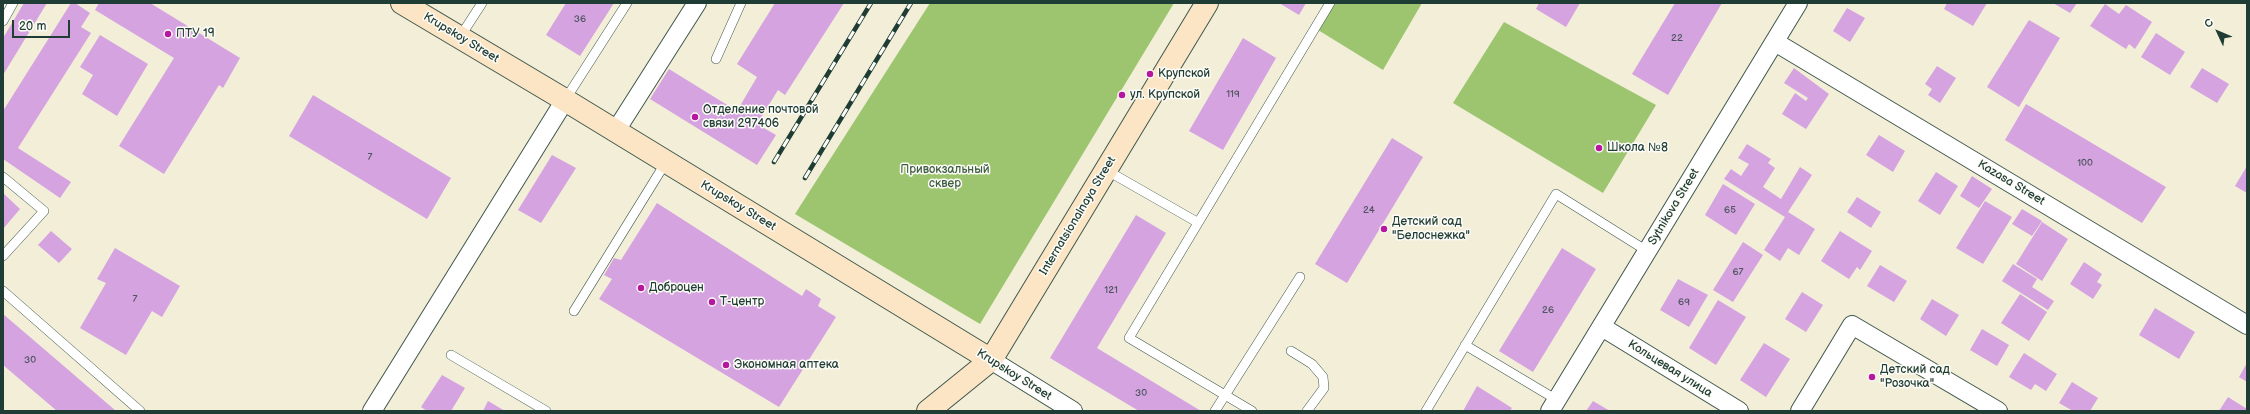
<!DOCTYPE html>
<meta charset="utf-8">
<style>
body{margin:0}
#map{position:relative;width:2250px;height:414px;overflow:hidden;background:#f2eed8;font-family:"Balsamiq Sans",sans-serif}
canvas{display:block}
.frame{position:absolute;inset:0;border:4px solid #1f3d34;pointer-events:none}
.north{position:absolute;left:2198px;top:12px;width:40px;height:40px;-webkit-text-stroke:3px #fdfcf7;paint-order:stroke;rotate:314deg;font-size:11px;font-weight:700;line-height:16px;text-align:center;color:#1f3d34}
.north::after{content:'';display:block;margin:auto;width:14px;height:18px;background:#1f3d34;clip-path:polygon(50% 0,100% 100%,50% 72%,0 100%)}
.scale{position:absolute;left:12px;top:20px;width:58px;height:18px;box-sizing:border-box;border:2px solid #1f3d34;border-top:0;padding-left:5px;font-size:12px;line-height:14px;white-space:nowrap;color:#1f3d34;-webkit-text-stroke:3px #fdfcf7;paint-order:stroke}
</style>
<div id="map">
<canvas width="2250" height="414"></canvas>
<div class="frame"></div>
<div class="north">С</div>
<div class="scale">20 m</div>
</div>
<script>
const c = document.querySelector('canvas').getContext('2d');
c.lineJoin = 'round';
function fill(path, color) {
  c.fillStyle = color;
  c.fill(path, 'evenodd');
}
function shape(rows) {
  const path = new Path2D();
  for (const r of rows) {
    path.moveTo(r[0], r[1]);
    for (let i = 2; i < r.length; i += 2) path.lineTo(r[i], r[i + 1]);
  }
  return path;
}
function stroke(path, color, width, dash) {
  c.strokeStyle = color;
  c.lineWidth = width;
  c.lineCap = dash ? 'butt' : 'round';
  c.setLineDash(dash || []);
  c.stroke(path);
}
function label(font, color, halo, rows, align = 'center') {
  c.font = font + ' "Balsamiq Sans",sans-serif';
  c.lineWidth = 3;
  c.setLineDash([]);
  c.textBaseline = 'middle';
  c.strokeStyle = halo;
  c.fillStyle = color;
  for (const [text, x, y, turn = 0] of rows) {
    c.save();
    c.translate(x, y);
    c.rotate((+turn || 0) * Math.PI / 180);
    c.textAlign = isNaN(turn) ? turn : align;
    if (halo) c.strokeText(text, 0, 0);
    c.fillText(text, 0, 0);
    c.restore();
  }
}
fill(shape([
 [930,3,1174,3,980,324,795,214],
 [1334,3,1422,3,1383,70,1318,30],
 [1504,22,1656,105,1603,193,1453,103]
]), '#9dc570');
fill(shape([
 [24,3,47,3,3,75,3,38],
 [71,3,75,3,90,13,81,27,91,33,18,148,71,182,60,198,3,159,3,111],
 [99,3,150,3,240,58,223,88,219,85,164,174,119,146,174,58,95,10],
 [566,3,614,3,580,56,546,35],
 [775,3,844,3,785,95,778,90,757,124,776,135,757,165,650,99,669,69,737,111,757,77,737,64],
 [1279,3,1306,3,1299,15],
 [1539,3,1580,3,1566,27,1536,9],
 [1675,3,1722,3,1668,95,1632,74],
 [1947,3,1987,3,1973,26,1944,9],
 [2053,3,2077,3,2070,13],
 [2105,4,2119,14,2126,5,2152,22,2135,49,2129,44,2126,49,2090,26],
 [1847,8,1865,18,1850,42,1833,31],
 [2029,20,2060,38,2019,107,1987,87],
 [2156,33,2185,52,2170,75,2141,57],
 [100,35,148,64,117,116,82,94,93,75,80,67],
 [1243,38,1276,58,1223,150,1189,131],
 [1937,66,1956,78,1940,103,1928,95,1932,89,1925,84],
 [1794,68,1829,94,1806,129,1782,114,1795,93,1806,101,1808,98,1784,83],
 [2202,68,2229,84,2217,103,2190,87],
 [313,95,451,178,427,219,289,136],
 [2026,104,2166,187,2142,223,2005,140],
 [1879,135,1905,151,1893,172,1866,155],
 [1392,138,1423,157,1347,283,1315,264],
 [1747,144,1771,159,1768,163,1775,168,1763,187,1781,199,1800,167,1812,175,1788,212,1815,229,1799,255,1788,248,1780,261,1764,250,1785,217,1724,179,1731,169,1741,176,1749,164,1738,158],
 [552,155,576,168,541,223,518,210],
 [2247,166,2247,193,2235,186],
 [1936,172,1958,186,1940,215,1918,201],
 [1972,176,1992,189,1979,208,1960,196],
 [1723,184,1755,204,1736,235,1705,215],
 [3,193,20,209,3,229],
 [1857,197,1881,212,1871,228,1847,212],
 [1985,201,2012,217,1983,264,1956,248],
 [657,203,802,296,806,289,821,299,818,306,836,317,779,407,599,299,612,279,604,275,614,258,621,260],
 [2022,209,2042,221,2032,236,2012,224],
 [1136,215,1166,233,1097,348,1201,411,1139,411,1050,358],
 [2042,222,2068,239,2042,281,2016,264],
 [51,231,72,249,59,263,38,245],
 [1840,231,1872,251,1860,270,1857,267,1849,279,1821,261],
 [1743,242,1763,255,1733,302,1713,290],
 [115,248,180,286,162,317,152,311,126,355,80,328,106,283,97,279],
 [1562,248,1596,269,1533,372,1499,351],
 [2084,262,2102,274,2097,282,2102,285,2093,299,2070,284],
 [2013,264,2037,279,2032,287,2054,301,2048,310,2002,281],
 [1880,265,1907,281,1894,302,1867,286],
 [1678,279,1708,295,1689,327,1660,310],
 [1802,292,1823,305,1806,332,1785,319],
 [2020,294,2047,312,2029,341,2001,323],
 [1932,299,1959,315,1946,336,1920,319],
 [1718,300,1746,317,1716,365,1689,348],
 [2155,308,2195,332,2179,359,2139,335],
 [3,314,51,355,116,411,57,411,3,365],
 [1982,329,2009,345,1997,366,1970,350],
 [1764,343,1790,359,1766,397,1740,380],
 [2024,353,2057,374,2046,391,2035,384,2031,390,2009,377],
 [2247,363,2247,382,2239,377],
 [442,375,465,388,451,411,427,411,421,407],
 [2072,382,2098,398,2090,411,2073,411,2059,403],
 [1477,386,1512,408,1510,411,1463,411],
 [2228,397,2247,409,2246,411,2219,411],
 [488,401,505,411,483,411],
 [1593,401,1610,411,1586,411]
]), '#d5a3e0');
const lane = shape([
 [3,21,13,3],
 [460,37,482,3],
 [716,59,741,3],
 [565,100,627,3],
 [1106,170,1197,222],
 [3,177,44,211,3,256],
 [3,291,140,411],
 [574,311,666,162],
 [1465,345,1557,400],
 [1291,351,1312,364,1323,377,1324,388,1307,411],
 [451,355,546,411],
 [1215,411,1300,277],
 [1252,411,1129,338,1330,3],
 [1426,411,1556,194,1647,251]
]);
const street = shape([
 [1775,42,2247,325],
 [615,132,697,3],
 [1602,327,1739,411],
 [991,360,1073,411],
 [372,411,565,100],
 [1550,411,1798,3],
 [1800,411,1852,325,1998,411]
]);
const secondary = shape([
 [402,3,565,100,991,360],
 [928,411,991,360,1207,3]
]);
stroke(lane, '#3f584d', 10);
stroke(street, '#3f584d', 20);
stroke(secondary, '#3f584d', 24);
stroke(lane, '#fff', 9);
stroke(street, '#fff', 18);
stroke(secondary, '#fce5c4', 22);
const rail = shape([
 [774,162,871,3],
 [805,178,911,3]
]);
stroke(rail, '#1f3d34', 4.5);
stroke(rail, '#fdfcf7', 3, [9]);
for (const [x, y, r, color] of [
 [168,34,4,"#b5179e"],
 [1150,74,4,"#b5179e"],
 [1122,95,4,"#b5179e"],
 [695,117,4,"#b5179e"],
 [1599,148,4,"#b5179e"],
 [1384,229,4,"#b5179e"],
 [641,288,4,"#b5179e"],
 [712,302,4,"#b5179e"],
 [726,365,4,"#b5179e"],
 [1872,377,4,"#b5179e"]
]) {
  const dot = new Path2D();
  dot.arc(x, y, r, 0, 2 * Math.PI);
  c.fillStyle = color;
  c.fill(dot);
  stroke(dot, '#fdfcf7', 1.5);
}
label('10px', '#4c565f', null, [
 ["36",580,19],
 ["22",1677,38],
 ["119",1233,94],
 ["7",370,157],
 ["100",2085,163],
 ["24",1369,210],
 ["65",1730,210],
 ["67",1738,272],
 ["121",1111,290],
 ["7",135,299],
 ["69",1684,302],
 ["26",1548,310],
 ["30",30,360],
 ["30",1141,393]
]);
label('12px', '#1f3d34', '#fdfcf7', [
 ["ПТУ 19",176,34],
 ["Крупской",1158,74],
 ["ул. Крупской",1130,95],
 ["Отделение почтовой",703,110],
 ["связи 297406",703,124],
 ["Школа №8",1607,148],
 ["Детский сад",1392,222],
 ["\"Белоснежка\"",1392,236],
 ["Доброцен",649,288],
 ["Т-центр",720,302],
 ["Экономная аптека",734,365],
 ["Детский сад",1880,370],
 ["\"Розочка\"",1880,384]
], 'left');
label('12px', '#1f3d34', '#fdfcf7', [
 ["Krupskoy Street",461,38,31],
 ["Kazasa Street",2011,183,31],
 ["Krupskoy Street",738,206,31],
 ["Sytnikova Street",1674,207,-59],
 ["Internatsionalnaya Street",1078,216,-59],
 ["Кольцевая улица",1670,369,32],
 ["Krupskoy Street",1014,375,32]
]);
label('12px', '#3e5f43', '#fdfcf7', [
 ["Привокзальный",945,170],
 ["сквер",945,184]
]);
</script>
